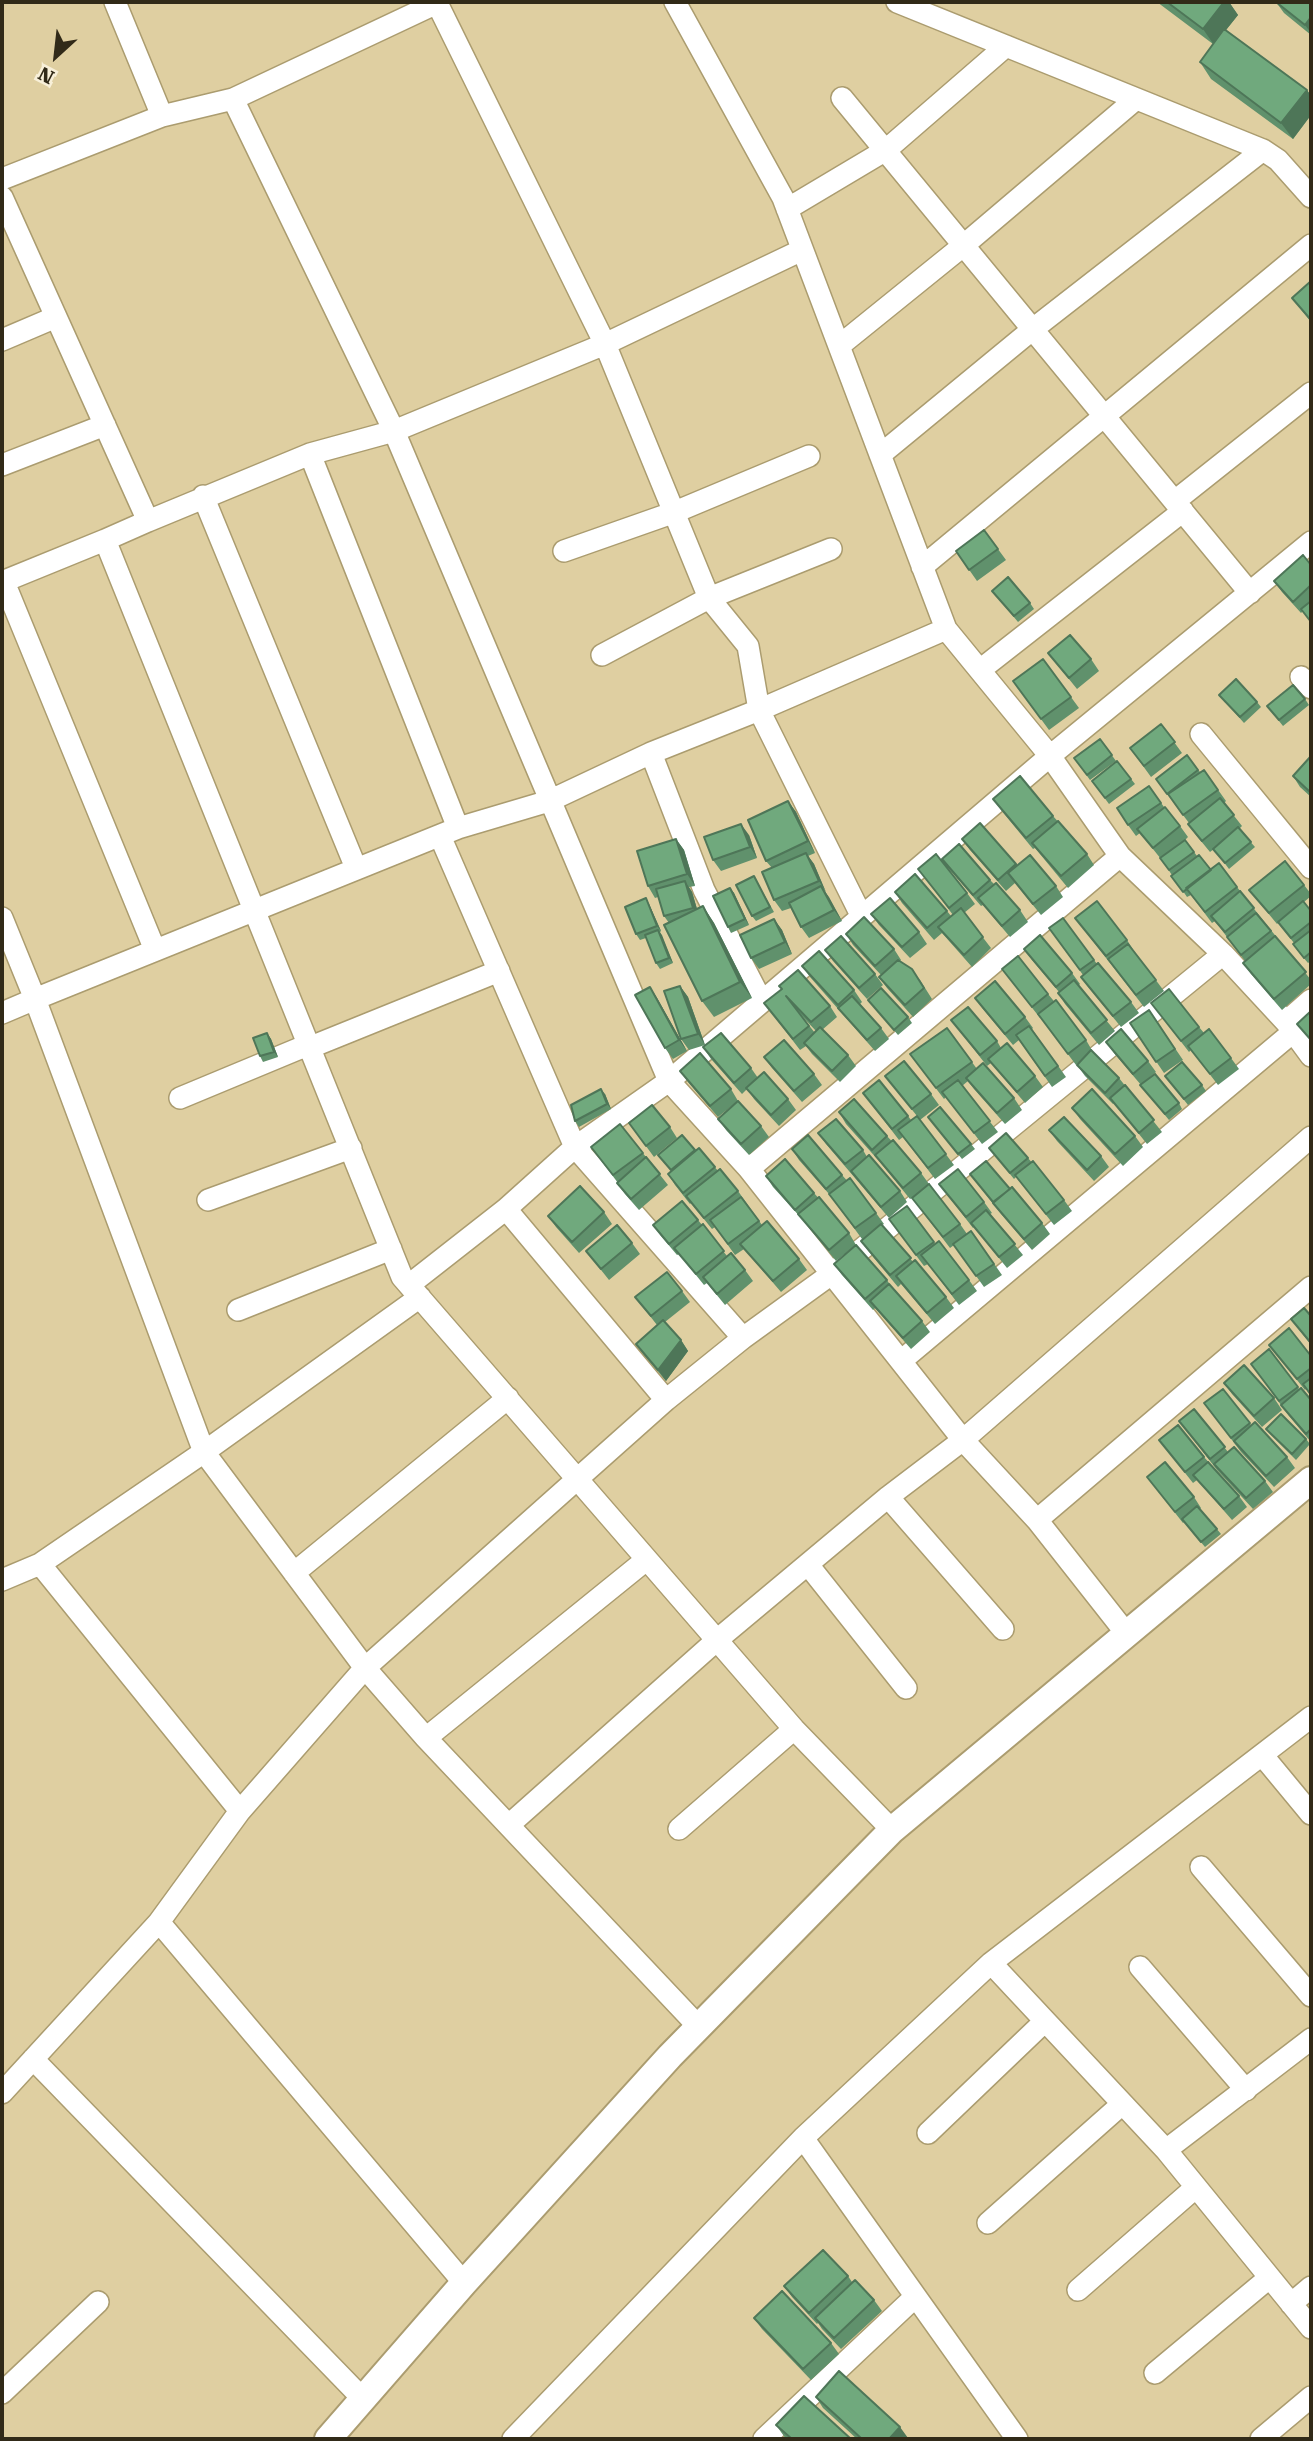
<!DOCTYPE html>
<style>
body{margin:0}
#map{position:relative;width:1313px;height:2441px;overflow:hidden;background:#dfcfa1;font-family:"Roboto Serif",serif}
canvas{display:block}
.frame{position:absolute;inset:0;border:4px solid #312a18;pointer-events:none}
.north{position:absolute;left:21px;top:21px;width:70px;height:70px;-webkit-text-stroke:5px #f8f0d9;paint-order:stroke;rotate:207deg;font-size:19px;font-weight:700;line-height:28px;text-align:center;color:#312a18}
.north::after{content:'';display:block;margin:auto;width:24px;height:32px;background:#312a18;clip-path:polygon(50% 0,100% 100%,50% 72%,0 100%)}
</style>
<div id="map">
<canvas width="1313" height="2441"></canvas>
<div class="frame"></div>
<div class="north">N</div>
</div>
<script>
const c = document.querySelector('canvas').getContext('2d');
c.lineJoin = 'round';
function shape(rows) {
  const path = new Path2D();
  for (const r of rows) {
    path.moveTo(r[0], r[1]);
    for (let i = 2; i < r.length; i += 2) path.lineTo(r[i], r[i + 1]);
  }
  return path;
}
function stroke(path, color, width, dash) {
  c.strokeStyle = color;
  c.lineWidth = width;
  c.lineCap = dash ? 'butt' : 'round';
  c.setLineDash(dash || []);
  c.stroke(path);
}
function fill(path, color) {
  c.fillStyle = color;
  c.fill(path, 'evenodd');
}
const minor = shape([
 [115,2,162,116],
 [897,2,1263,150,1278,160,1311,197],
 [842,98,1250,593],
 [233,99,394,431,669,1081,749,1169,963,1440,1037,1520,1126,1633],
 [2,179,162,116,233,99,437,3,605,344,709,598,748,646,759,710,946,629],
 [2,197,148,521,105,540,402,1277,794,1729,892,1830],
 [787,209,886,150,1006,46],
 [2,340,56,317],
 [839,346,964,245,1136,99],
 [310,454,458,828],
 [880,455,1033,329,1263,150],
 [2,465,105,425],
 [203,496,356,868],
 [1175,501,1311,393],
 [148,521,310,454,394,431,605,344,802,250],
 [1311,542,1050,756,1120,856,1223,954,1286,1022,1311,1056],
 [564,551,675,512,809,456],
 [922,567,1311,245],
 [2,582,105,540],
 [4,582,155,950],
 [602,655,709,598,831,549],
 [980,670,1183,511],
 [1301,677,1311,688],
 [1201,734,1311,868],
 [651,753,704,890,761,1000],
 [440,836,575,1147,743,1338],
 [2,918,35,999,2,1013],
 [1286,1022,1311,1000],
 [311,1047,499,971],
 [180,1098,310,1044],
 [749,1169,1120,856],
 [208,1200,351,1148],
 [506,1209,575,1147,669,1081,1050,756,946,629,783,198,675,2],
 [409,1285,506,1209,666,1400],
 [420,1297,204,1452,365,1668,666,1400,743,1338,830,1275,1223,954],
 [238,1310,391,1249],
 [901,1361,1293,1032],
 [888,1497,1003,1629],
 [1037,1520,1311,1287],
 [40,1564,240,1811],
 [809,1566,906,1688],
 [294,1573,508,1398],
 [2,1580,40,1564,204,1452,35,999,458,828,549,801,651,753,759,710,862,917],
 [426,1738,646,1560],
 [1263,1756,1311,1814],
 [510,1824,717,1640,888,1497,963,1440,1311,1137],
 [679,1829,794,1729],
 [1201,1867,1311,1996],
 [159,1922,240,1811,365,1668,426,1738,699,2027],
 [991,1963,1166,2150,1311,2328],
 [1140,1967,1246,2090],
 [33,2059,363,2399],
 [2,2093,159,1922,464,2283],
 [928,2133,1044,2022],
 [803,2138,1017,2439],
 [1166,2150,1311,2039],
 [988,2223,1121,2105],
 [1078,2290,1195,2188],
 [1291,2304,1311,2287],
 [1155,2373,1269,2278],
 [2,2393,98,2302],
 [513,2439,803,2138,991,1963,1311,1717],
 [764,2439,915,2297],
 [1261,2439,1311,2397]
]);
const tertiary = shape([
 [328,2439,464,2283,670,2056,892,1830,1311,1480]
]);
stroke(minor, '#ab9c6f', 24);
stroke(tertiary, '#ab9c6f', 30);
stroke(minor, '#fff', 21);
stroke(tertiary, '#fff', 26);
fill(shape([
 [1157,2,1229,2,1238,15,1226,30,1307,90,1311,96,1311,115,1293,139,1211,79,1200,62,1213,44],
 [1276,2,1311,2,1311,35,1284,13],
 [1311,281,1311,322,1292,298],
 [984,530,1006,560,977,581,956,551],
 [1311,565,1311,623,1303,611,1301,613,1282,592,1274,581],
 [992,591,1030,603,1034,609,1018,622],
 [1048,653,1091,659,1099,671,1077,689],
 [1043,659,1079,708,1049,730,1013,681],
 [1219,695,1257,702,1261,707,1244,723],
 [1305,699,1309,705,1283,726,1267,706],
 [1161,724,1182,753,1151,777,1130,748],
 [1100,739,1116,761,1090,780,1074,758],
 [1187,755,1200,772,1204,770,1226,801,1224,803,1242,826,1239,829,1255,847,1229,869,1214,849,1210,852,1196,835,1188,824,1189,823,1156,779],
 [1311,756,1311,797,1300,787,1293,776],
 [1117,761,1135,784,1109,804,1092,781],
 [1149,786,1164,807,1180,826,1188,837,1185,840,1197,856,1211,870,1237,887,1262,919,1311,980,1311,984,1282,1010,1251,974,1243,963,1245,961,1215,921,1212,923,1191,895,1187,897,1161,859,1140,833,1136,836,1128,825],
 [993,799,1053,816,1087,854,1094,865,1068,888,1035,848,1033,849,1001,810],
 [788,801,796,812,815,853,808,856,814,864,826,893,842,921,809,938,801,927,791,908,782,911,774,900,772,868,766,861],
 [980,823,1017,866,1056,886,1063,897,1041,915,1015,883,1006,891,970,850,962,839],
 [749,835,757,858,721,871,713,860],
 [676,839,684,850,695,886,689,887,692,892,697,909,703,906,714,923,752,998,714,1017,702,1001,669,923,664,916,658,897,655,898,648,886],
 [942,859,990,880,1020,910,1028,922,1010,937,983,905,981,906,950,870],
 [918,869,967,893,975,904,964,913,991,948,972,967,942,933,934,940,902,903,895,892,947,911,951,916,953,915],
 [754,876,774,912,756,921,752,916],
 [1304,885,1311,894,1311,896,1304,902,1311,911,1311,961,1308,963,1297,950,1294,943,1278,923,1277,924,1249,890],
 [730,888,734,893,749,925,731,933,728,927],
 [649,904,661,931,660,932,673,963,660,969,656,963,646,938,640,940,636,934],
 [871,914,919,932,927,944,910,958,879,925],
 [1063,918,1097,964,1131,1002,1139,1013,1121,1027,1089,988,1081,977,1083,975,1049,928],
 [1075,918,1127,940,1134,951,1164,991,1144,1007],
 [774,919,782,930,792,954,759,969,751,958],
 [846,934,894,949,901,960,900,961,920,980,932,999,913,1017,887,988,879,977,881,975,853,945],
 [1024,949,1072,973,1080,984,1078,986,1115,1031,1099,1045,1065,1004,1058,993,1059,992,1032,960],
 [825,950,875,974,883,985,867,999,833,961],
 [802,966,854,990,862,1002,860,1004,881,1028,889,1039,875,1051,810,977],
 [1002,969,1048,994,1086,1040,1093,1052,1119,1078,1162,1132,1147,1144,1114,1103,1113,1104,1085,1076,1077,1065,1080,1061,1076,1065,1041,1018,1040,1018],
 [680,986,688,997,705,1045,689,1050,681,1039],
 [650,987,657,998,687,1051,673,1059,665,1048],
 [975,998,1025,1017,1033,1028,1032,1029,1066,1077,1052,1087,1019,1040,1013,1045,983,1009],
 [868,1000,908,1017,912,1023,898,1035],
 [764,1003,830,1006,837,1017,822,1030,848,1055,856,1066,840,1082,812,1054,806,1046,800,1050],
 [800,1014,816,1031,815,1033],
 [1151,1003,1199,1027,1204,1033,1231,1058,1239,1069,1218,1085,1191,1050,1189,1052],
 [1149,1010,1183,1060,1164,1073,1130,1023],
 [951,1020,997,1041,1001,1048,1035,1076,1043,1087,1025,1103,991,1063,987,1066],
 [947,1028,977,1069,1014,1098,1022,1110,1005,1124,974,1089,968,1081,962,1086,998,1132,982,1144,946,1097,944,1099,910,1054],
 [267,1033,271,1039,278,1057,263,1062,260,1056],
 [1106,1042,1148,1061,1156,1072,1141,1085,1114,1053],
 [703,1047,751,1068,758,1078,788,1099,796,1110,779,1126,754,1099,747,1089,742,1094,711,1059],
 [764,1057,814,1074,822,1085,802,1102,772,1068],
 [680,1071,731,1089,738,1101,761,1126,769,1137,749,1155,726,1130,718,1119,738,1101,718,1117,688,1082],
 [885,1076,931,1094,939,1105,920,1120,954,1165,935,1179,903,1137,899,1140,863,1093,908,1116,911,1120,917,1116],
 [1169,1081,1202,1085,1206,1091,1188,1105],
 [1140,1085,1179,1103,1182,1109,1169,1120],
 [605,1094,611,1109,579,1127,575,1121],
 [1072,1108,1135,1136,1143,1147,1123,1166,1080,1119],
 [839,1112,887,1136,921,1173,929,1184,920,1191,960,1224,967,1234,971,1231,1002,1275,984,1287,954,1245,950,1248,912,1198,910,1199,879,1161,846,1124],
 [928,1117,971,1144,975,1149,962,1159],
 [629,1123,670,1127,677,1138,654,1157],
 [620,1124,668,1185,639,1210,625,1194,617,1183,618,1183,591,1147],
 [1049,1130,1101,1156,1109,1167,1094,1181,1057,1141],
 [818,1133,863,1150,867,1157,900,1191,907,1202,889,1218,826,1144],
 [682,1135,696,1151,699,1148,718,1171,738,1191,762,1225,799,1259,807,1270,781,1292,744,1249,735,1255,715,1227,712,1229,691,1203,690,1204,675,1185,668,1174,671,1171,658,1155],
 [989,1148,1028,1158,1064,1200,1072,1211,1054,1225,1016,1177,1014,1179],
 [792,1149,842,1175,876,1213,884,1224,882,1225,913,1262,946,1297,954,1308,935,1324,901,1284,898,1287,869,1252,861,1241,862,1239,829,1194,799,1160],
 [970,1174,1010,1189,1042,1223,1050,1234,1032,1250,1001,1214],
 [766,1176,814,1193,849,1233,856,1245,887,1280,894,1291,922,1321,930,1332,911,1349,875,1308,873,1310,842,1275,834,1264,856,1245,836,1261,803,1220,773,1187],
 [939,1184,984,1202,992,1213,990,1214,1023,1255,1007,1268,974,1227,973,1228],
 [907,1206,935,1244,969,1280,977,1291,959,1305,928,1264,924,1266,897,1230],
 [604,1212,612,1224,579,1253,556,1227,548,1216],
 [698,1220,727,1256,745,1270,753,1281,725,1305,707,1283,704,1285,679,1254,677,1255,661,1236,653,1225],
 [632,1243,640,1254,609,1280,586,1251],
 [682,1291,690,1302,665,1322,681,1340,688,1351,666,1381,644,1355,636,1344,657,1325,635,1297],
 [1311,1316,1311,1345,1291,1319],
 [1269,1345,1311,1356,1311,1396,1306,1389,1305,1390],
 [1269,1349,1299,1389,1311,1400,1311,1442,1289,1416,1251,1364],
 [1224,1383,1274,1398,1282,1410,1262,1427,1232,1394],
 [1223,1389,1251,1425,1287,1457,1295,1468,1274,1487,1241,1452,1204,1403],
 [1194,1409,1228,1452,1265,1481,1273,1492,1253,1509,1217,1470,1179,1421],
 [1266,1429,1306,1439,1310,1444,1296,1460,1270,1434],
 [1159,1440,1204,1457,1239,1496,1247,1507,1232,1520,1197,1480,1193,1483],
 [1147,1477,1194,1497,1201,1508,1200,1509,1221,1534,1205,1547,1184,1522,1183,1523],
 [848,2276,852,2282,874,2300,882,2311,841,2349,822,2329,818,2323,817,2324,792,2297,784,2286],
 [754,2318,831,2343,839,2354,811,2380,762,2329],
 [816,2397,908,2438,857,2439,823,2408],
 [776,2425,851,2439,786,2439]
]), '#60916c');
fill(shape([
 [1224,2,1229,2,1238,15,1214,45,1203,29],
 [1311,17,1311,33,1305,25],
 [1307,90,1311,96,1311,115,1293,139,1281,123],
 [788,801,796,812,815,853,808,841],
 [741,824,749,835,757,858,750,847],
 [676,839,684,850,695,886,687,874],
 [806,853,814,864,826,892,819,881],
 [685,881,692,892,700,919,693,908],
 [821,886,829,897,842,921,834,910],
 [730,888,734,893,749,925,745,919],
 [646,898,649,904,661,931,657,926],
 [703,906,714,923,752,998,740,982],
 [774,919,782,930,792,954,785,942],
 [658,930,662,935,673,963,669,958],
 [680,986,688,997,705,1045,698,1034],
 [650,987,657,998,687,1051,679,1040],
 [267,1033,271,1039,278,1057,274,1052],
 [601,1089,605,1094,611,1109,607,1104],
 [681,1340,688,1351,666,1381,658,1370],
 [900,2427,908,2438,907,2439,889,2439]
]), '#4e7658');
const building = shape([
 [1167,2,1224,2,1203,29,1167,2],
 [1276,2,1311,2,1311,17,1305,25,1276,2],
 [1224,29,1307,90,1281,123,1200,62,1224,29],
 [1311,281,1311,320,1292,298,1311,281],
 [984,530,998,549,969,570,956,551,984,530],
 [1303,555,1311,565,1311,585,1293,602,1274,581,1303,555],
 [1008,577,1030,603,1014,616,992,591,1008,577],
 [1311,601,1311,622,1301,609,1311,601],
 [1070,635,1091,659,1069,678,1048,653,1070,635],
 [1043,659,1071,697,1041,719,1013,681,1043,659],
 [1236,679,1257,702,1240,717,1219,695,1236,679],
 [1293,685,1305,699,1279,720,1267,706,1293,685],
 [1161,724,1175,742,1144,766,1130,748,1161,724],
 [1100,739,1112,755,1087,775,1074,758,1100,739],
 [1187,755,1198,770,1167,794,1156,779,1187,755],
 [1311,756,1311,788,1309,791,1293,776,1311,756],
 [1117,761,1131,779,1105,798,1092,781,1117,761],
 [1204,770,1218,790,1183,815,1168,794,1204,770],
 [1020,776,1053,816,1026,838,993,799,1020,776],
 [1149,786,1161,803,1128,825,1117,808,1149,786],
 [1220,798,1234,815,1202,841,1188,824,1220,798],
 [788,801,808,841,766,861,748,820,788,801],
 [1165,807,1180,826,1153,848,1137,829,1165,807],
 [1058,821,1087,854,1061,876,1032,843,1058,821],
 [980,823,1016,864,998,880,962,839,980,823],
 [741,824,750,847,713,860,704,837,741,824],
 [1238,827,1251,842,1225,863,1213,849,1238,827],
 [676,839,687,874,648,886,637,851,676,839],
 [1185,840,1194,852,1169,870,1160,858,1185,840],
 [959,844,990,880,973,895,942,859,959,844],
 [806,853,819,881,774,900,762,872,806,853],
 [936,854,967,893,949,908,918,869,936,854],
 [1030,855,1056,886,1033,904,1008,873,1030,855],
 [1199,855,1211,870,1183,892,1171,876,1199,855],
 [1285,861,1304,885,1269,913,1249,890,1285,861],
 [1219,863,1237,887,1205,912,1186,888,1219,863],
 [915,874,947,911,927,928,895,892,915,874],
 [754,876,770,907,752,916,736,885,754,876],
 [685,881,693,908,664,916,656,889,685,881],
 [996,883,1020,910,1002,926,978,898,996,883],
 [821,886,834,910,801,927,789,903,821,886],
 [730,888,745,919,728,927,713,896,730,888],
 [1240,891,1254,908,1225,932,1211,916,1240,891],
 [646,898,657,926,636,934,625,907,646,898],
 [890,898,919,932,902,947,871,914,890,898],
 [1097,901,1127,940,1106,956,1075,918,1097,901],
 [1303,901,1311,911,1311,922,1291,938,1278,922,1303,901],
 [703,906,740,982,702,1001,664,925,703,906],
 [961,908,983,937,964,955,938,927,961,908],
 [1256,913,1271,931,1241,955,1227,937,1256,913],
 [864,917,894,949,875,966,846,934,864,917],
 [1063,918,1094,960,1080,970,1049,928,1063,918],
 [774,919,785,942,751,958,740,935,774,919],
 [658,930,669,958,656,963,645,935,658,930],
 [1311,930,1311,952,1304,958,1293,944,1311,930],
 [1040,935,1072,973,1056,987,1024,949,1040,935],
 [841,936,875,974,859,988,825,950,841,936],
 [1275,936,1306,972,1274,999,1243,963,1275,936],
 [1128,944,1156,980,1136,995,1108,959,1128,944],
 [819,951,854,990,838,1005,802,966,819,951],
 [1018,956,1048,994,1032,1007,1002,969,1018,956],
 [898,960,912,969,924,988,905,1005,879,977,898,960],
 [1098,963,1131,1002,1113,1016,1081,977,1098,963],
 [798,970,830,1006,811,1022,786,996,809,1026,793,1039,764,1003,782,989,779,986,798,970],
 [1074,980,1107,1020,1091,1033,1058,993,1074,980],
 [995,981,1025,1017,1005,1034,975,998,995,981],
 [680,986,698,1034,681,1039,664,991,680,986],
 [650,987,679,1040,665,1048,635,995,650,987],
 [881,988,908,1017,894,1030,868,1000,881,988],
 [1169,989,1199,1027,1181,1041,1151,1003,1169,989],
 [852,996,881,1028,867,1040,838,1008,852,996],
 [1056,1000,1086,1040,1068,1054,1038,1014,1056,1000],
 [968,1007,997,1041,980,1055,951,1020,968,1007],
 [1149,1010,1175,1049,1156,1062,1130,1023,1149,1010],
 [1311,1011,1311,1040,1297,1024,1311,1011],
 [1029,1026,1058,1066,1045,1076,1016,1035,1029,1026],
 [820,1027,848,1055,832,1071,804,1043,820,1027],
 [947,1028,972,1062,936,1088,910,1054,947,1028],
 [1121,1029,1148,1061,1133,1074,1106,1042,1121,1029],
 [1209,1029,1231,1058,1210,1074,1188,1046,1209,1029],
 [267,1033,274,1052,260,1056,253,1038,267,1033],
 [721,1033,751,1068,734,1083,703,1047,721,1033],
 [784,1040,814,1074,794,1091,764,1057,784,1040],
 [1007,1043,1035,1076,1017,1092,988,1059,1007,1043],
 [1091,1050,1119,1078,1105,1093,1077,1065,1091,1050],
 [700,1053,731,1089,710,1106,680,1071,700,1053],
 [904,1061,931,1094,912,1109,885,1076,904,1061],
 [1182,1062,1202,1085,1184,1099,1165,1076,1182,1062],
 [983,1063,1014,1098,997,1113,966,1078,983,1063],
 [764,1072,788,1099,771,1115,746,1088,764,1072],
 [1155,1074,1179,1103,1165,1114,1140,1085,1155,1074],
 [879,1080,908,1116,892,1129,863,1093,879,1080],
 [958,1080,990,1121,974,1133,942,1092,958,1080],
 [1125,1085,1154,1120,1139,1133,1110,1098,1125,1085],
 [601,1089,607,1104,575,1121,571,1105,601,1089],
 [1092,1089,1135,1136,1115,1154,1072,1108,1092,1089],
 [854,1099,887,1136,872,1150,839,1112,854,1099],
 [738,1101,761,1126,741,1144,718,1119,738,1101],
 [652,1105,670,1127,646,1146,629,1123,652,1105],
 [940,1107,971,1144,958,1154,928,1117,940,1107],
 [917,1116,946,1154,928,1168,898,1130,917,1116],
 [1064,1117,1101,1156,1087,1170,1049,1130,1064,1117],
 [836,1119,863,1150,845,1164,818,1133,836,1119],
 [620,1124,643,1153,613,1175,591,1147,620,1124],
 [1006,1133,1028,1158,1010,1173,989,1148,1006,1133],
 [682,1135,695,1150,671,1170,658,1155,682,1135],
 [808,1135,842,1175,826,1189,792,1149,808,1135],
 [893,1140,921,1173,903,1188,875,1155,893,1140],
 [699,1148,715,1167,683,1193,668,1174,699,1148],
 [869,1155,900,1191,881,1207,851,1171,869,1155],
 [646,1157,660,1174,631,1199,617,1183,646,1157],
 [785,1159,814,1193,795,1210,766,1176,785,1159],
 [986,1161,1010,1189,993,1202,970,1174,986,1161],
 [1033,1161,1064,1200,1046,1214,1015,1175,1033,1161],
 [720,1169,738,1191,704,1218,686,1196,720,1169],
 [958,1169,984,1202,966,1217,939,1184,958,1169],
 [850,1178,876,1213,855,1228,829,1194,850,1178],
 [929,1184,960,1224,943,1237,912,1198,929,1184],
 [580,1186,604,1212,572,1242,548,1216,580,1186],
 [1012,1187,1042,1223,1024,1239,993,1203,1012,1187],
 [741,1197,759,1221,728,1244,710,1220,741,1197],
 [819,1197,849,1233,829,1250,798,1214,819,1197],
 [682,1201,698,1220,669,1244,653,1225,682,1201],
 [907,1206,934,1242,916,1255,889,1219,907,1206],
 [986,1210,1015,1244,999,1257,971,1223,986,1210],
 [767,1221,799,1259,773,1281,740,1244,767,1221],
 [703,1224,724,1251,696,1274,674,1248,703,1224],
 [881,1224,911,1258,890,1275,861,1241,881,1224],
 [617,1225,632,1243,601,1269,586,1251,617,1225],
 [971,1231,994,1264,976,1276,953,1244,971,1231],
 [939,1241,969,1280,952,1294,921,1255,939,1241],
 [856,1245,887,1280,865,1299,834,1264,856,1245],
 [731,1253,745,1270,717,1294,703,1277,731,1253],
 [915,1260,946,1297,927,1313,896,1276,915,1260],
 [667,1272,682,1291,651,1316,635,1297,667,1272],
 [889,1284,922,1321,903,1338,870,1301,889,1284],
 [1304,1308,1311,1316,1311,1343,1291,1319,1304,1308],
 [663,1320,681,1340,658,1370,636,1344,663,1320],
 [1289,1328,1311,1356,1311,1368,1297,1379,1269,1345,1289,1328],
 [1269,1349,1298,1387,1279,1401,1251,1364,1269,1349],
 [1244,1365,1274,1398,1254,1416,1224,1383,1244,1365],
 [1311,1378,1311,1395,1303,1384,1311,1378],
 [1301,1388,1311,1400,1311,1429,1306,1434,1281,1405,1301,1388],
 [1223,1389,1250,1423,1231,1438,1204,1403,1223,1389],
 [1194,1409,1225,1447,1210,1459,1179,1421,1194,1409],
 [1281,1414,1306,1439,1292,1454,1266,1429,1281,1414],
 [1255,1422,1287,1457,1266,1476,1234,1441,1255,1422],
 [1178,1425,1204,1457,1185,1472,1159,1440,1178,1425],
 [1234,1447,1265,1481,1246,1498,1214,1464,1234,1447],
 [1165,1462,1194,1497,1175,1512,1147,1477,1165,1462],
 [1208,1462,1239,1496,1224,1509,1193,1475,1208,1462],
 [1197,1506,1217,1529,1201,1542,1182,1519,1197,1506],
 [823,2250,848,2276,809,2313,784,2286,823,2250],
 [855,2280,874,2300,834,2338,815,2318,855,2280],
 [782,2291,831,2343,803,2369,754,2318,782,2291],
 [839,2371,900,2427,889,2439,862,2439,816,2397,839,2371],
 [804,2396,851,2439,792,2439,776,2425,804,2396]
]);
fill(building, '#70a97d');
stroke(building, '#4e7658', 2);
</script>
